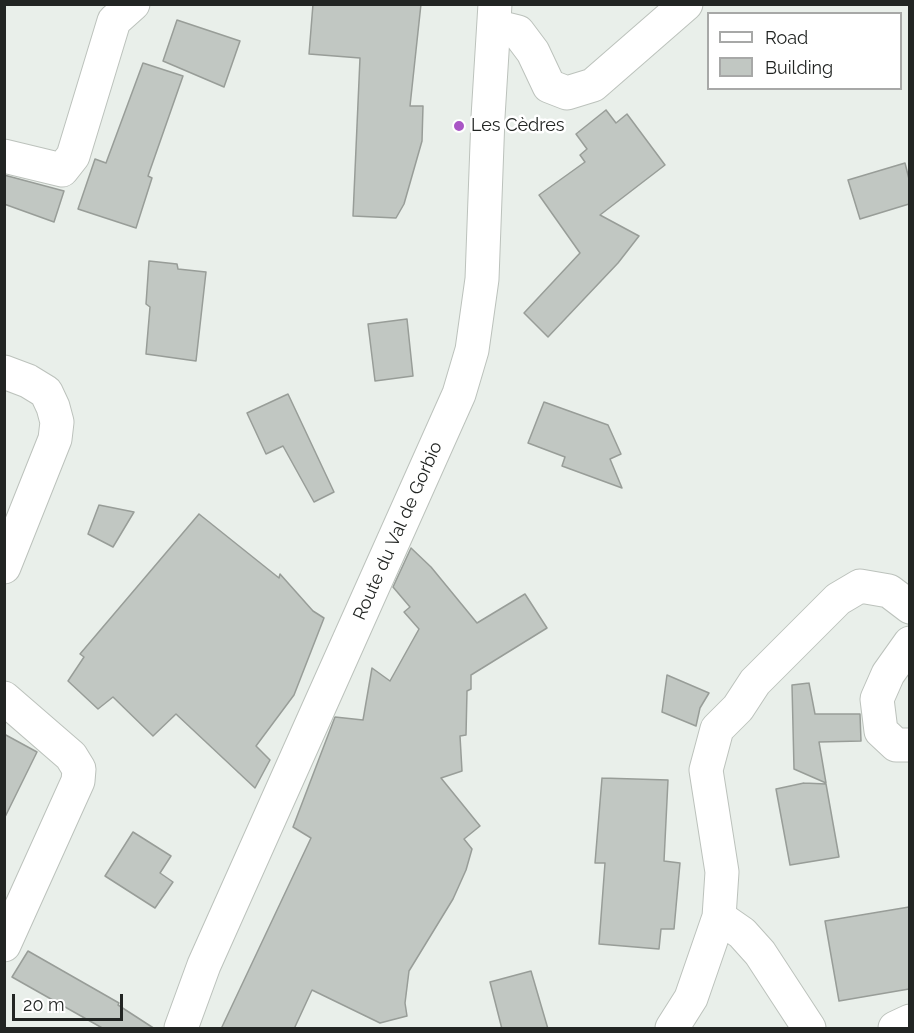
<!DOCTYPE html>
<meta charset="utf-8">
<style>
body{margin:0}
#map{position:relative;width:914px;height:1033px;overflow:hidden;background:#e9efea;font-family:Raleway,sans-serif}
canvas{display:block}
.frame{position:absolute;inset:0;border:6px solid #222523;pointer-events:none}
.legend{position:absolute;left:707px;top:12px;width:195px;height:78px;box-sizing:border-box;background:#fff;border:2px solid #a7a8a7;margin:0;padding:8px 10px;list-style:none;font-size:18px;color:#222523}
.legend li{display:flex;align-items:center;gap:12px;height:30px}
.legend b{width:30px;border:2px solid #a7a8a7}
.scale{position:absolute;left:12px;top:994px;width:111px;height:27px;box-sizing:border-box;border:3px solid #222523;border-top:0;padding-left:8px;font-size:18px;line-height:21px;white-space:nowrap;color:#222523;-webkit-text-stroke:4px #fff;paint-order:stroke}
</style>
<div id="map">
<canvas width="914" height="1033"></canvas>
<div class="frame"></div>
<ul class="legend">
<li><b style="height:8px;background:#fff"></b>Road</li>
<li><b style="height:16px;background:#c1c7c2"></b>Building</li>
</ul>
<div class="scale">20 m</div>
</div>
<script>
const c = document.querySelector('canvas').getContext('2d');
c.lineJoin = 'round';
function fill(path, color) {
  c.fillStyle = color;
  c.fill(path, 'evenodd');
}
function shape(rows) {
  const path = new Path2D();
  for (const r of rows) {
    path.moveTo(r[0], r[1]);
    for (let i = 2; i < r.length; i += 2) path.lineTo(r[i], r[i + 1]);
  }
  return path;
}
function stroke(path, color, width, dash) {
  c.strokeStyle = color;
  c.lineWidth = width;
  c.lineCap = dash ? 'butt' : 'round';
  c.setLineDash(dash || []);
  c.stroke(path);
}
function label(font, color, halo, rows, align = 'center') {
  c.font = font + ' Raleway,sans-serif';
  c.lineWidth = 5;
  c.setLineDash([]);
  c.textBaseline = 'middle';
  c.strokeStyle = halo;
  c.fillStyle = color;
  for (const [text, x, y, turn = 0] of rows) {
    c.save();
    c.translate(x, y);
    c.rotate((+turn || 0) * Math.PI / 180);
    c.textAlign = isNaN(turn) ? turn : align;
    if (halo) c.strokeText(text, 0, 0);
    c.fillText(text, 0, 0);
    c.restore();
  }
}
const building = shape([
 [313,4,421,4,410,106,423,106,422,141,404,204,396,218,353,216,360,58,309,54,313,4],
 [177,20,240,41,224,87,163,61,177,20],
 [143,63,183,76,148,176,152,178,136,228,78,209,95,159,106,163,143,63],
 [606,110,616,123,627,114,665,165,600,215,639,236,618,263,548,337,524,313,580,253,539,195,585,162,580,155,587,149,576,134,606,110],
 [905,163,909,179,909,204,860,219,848,180,905,163],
 [4,175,64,191,54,222,4,204,4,175],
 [149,261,177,264,178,269,206,272,196,361,146,354,150,307,146,304,149,261],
 [407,319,413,376,375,381,368,324,407,319],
 [288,394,334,492,314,502,283,446,266,454,247,413,288,394],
 [544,402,608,425,621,454,610,459,622,488,562,466,565,457,528,443,544,402],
 [99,505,134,512,113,547,88,534,99,505],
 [199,514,279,578,280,574,313,611,324,618,294,695,256,746,270,760,255,788,176,714,153,736,113,697,98,709,68,681,84,657,80,654,199,514],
 [411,548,431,567,477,623,525,594,547,628,471,675,471,689,467,691,466,735,460,736,462,771,441,778,480,826,464,839,472,849,466,870,453,899,409,971,405,1003,407,1016,380,1023,312,990,294,1029,221,1029,311,838,293,827,335,717,363,720,372,668,390,681,419,629,404,612,410,607,393,587,411,548],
 [667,675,709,693,700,708,696,726,662,712,667,675],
 [809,683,815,714,860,714,861,741,819,742,826,783,794,769,792,685,809,683],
 [4,734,37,752,4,819,4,734],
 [602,778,668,780,664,861,680,863,674,929,661,929,659,949,599,944,605,863,595,863,602,778],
 [804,783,826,784,839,857,790,865,776,789,804,783],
 [133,832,171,856,160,873,173,882,155,908,105,876,133,832],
 [909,907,909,989,839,1001,825,921,909,907],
 [28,951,119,1003,118,1005,155,1029,104,1029,12,977,28,951],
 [531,971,548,1029,502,1029,490,982,531,971]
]);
fill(building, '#c1c7c2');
stroke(building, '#989d98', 1.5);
const minor = shape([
 [494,26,518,32,533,52,549,86,567,93,593,85,686,4],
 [4,156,62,170,73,156,114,21,133,4],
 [4,372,28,381,46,392,53,407,57,422,55,439,4,567],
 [910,643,888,674,877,699,881,731,896,745,910,745],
 [4,698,71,756,79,769,78,781,4,945],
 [719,917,742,933,760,953,809,1028],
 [181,1028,204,965,459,394,472,350,482,279,488,117,495,4],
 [672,1028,691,998,719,917,722,872,706,770,717,729,738,708,755,682,838,599,860,586,889,591,910,607],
 [895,1028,910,1021]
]);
stroke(minor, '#bcc2bc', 35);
stroke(minor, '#fff', 33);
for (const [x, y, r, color] of [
 [459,126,6,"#a956c5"]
]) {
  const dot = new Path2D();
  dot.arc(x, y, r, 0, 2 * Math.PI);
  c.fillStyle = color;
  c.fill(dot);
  stroke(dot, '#fff', 2);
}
label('18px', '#222523', '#fff', [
 ["Les Cèdres",471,126]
], 'left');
label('18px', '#222523', '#fff', [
 ["Route du Val de Gorbio",398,531,-66]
]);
</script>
